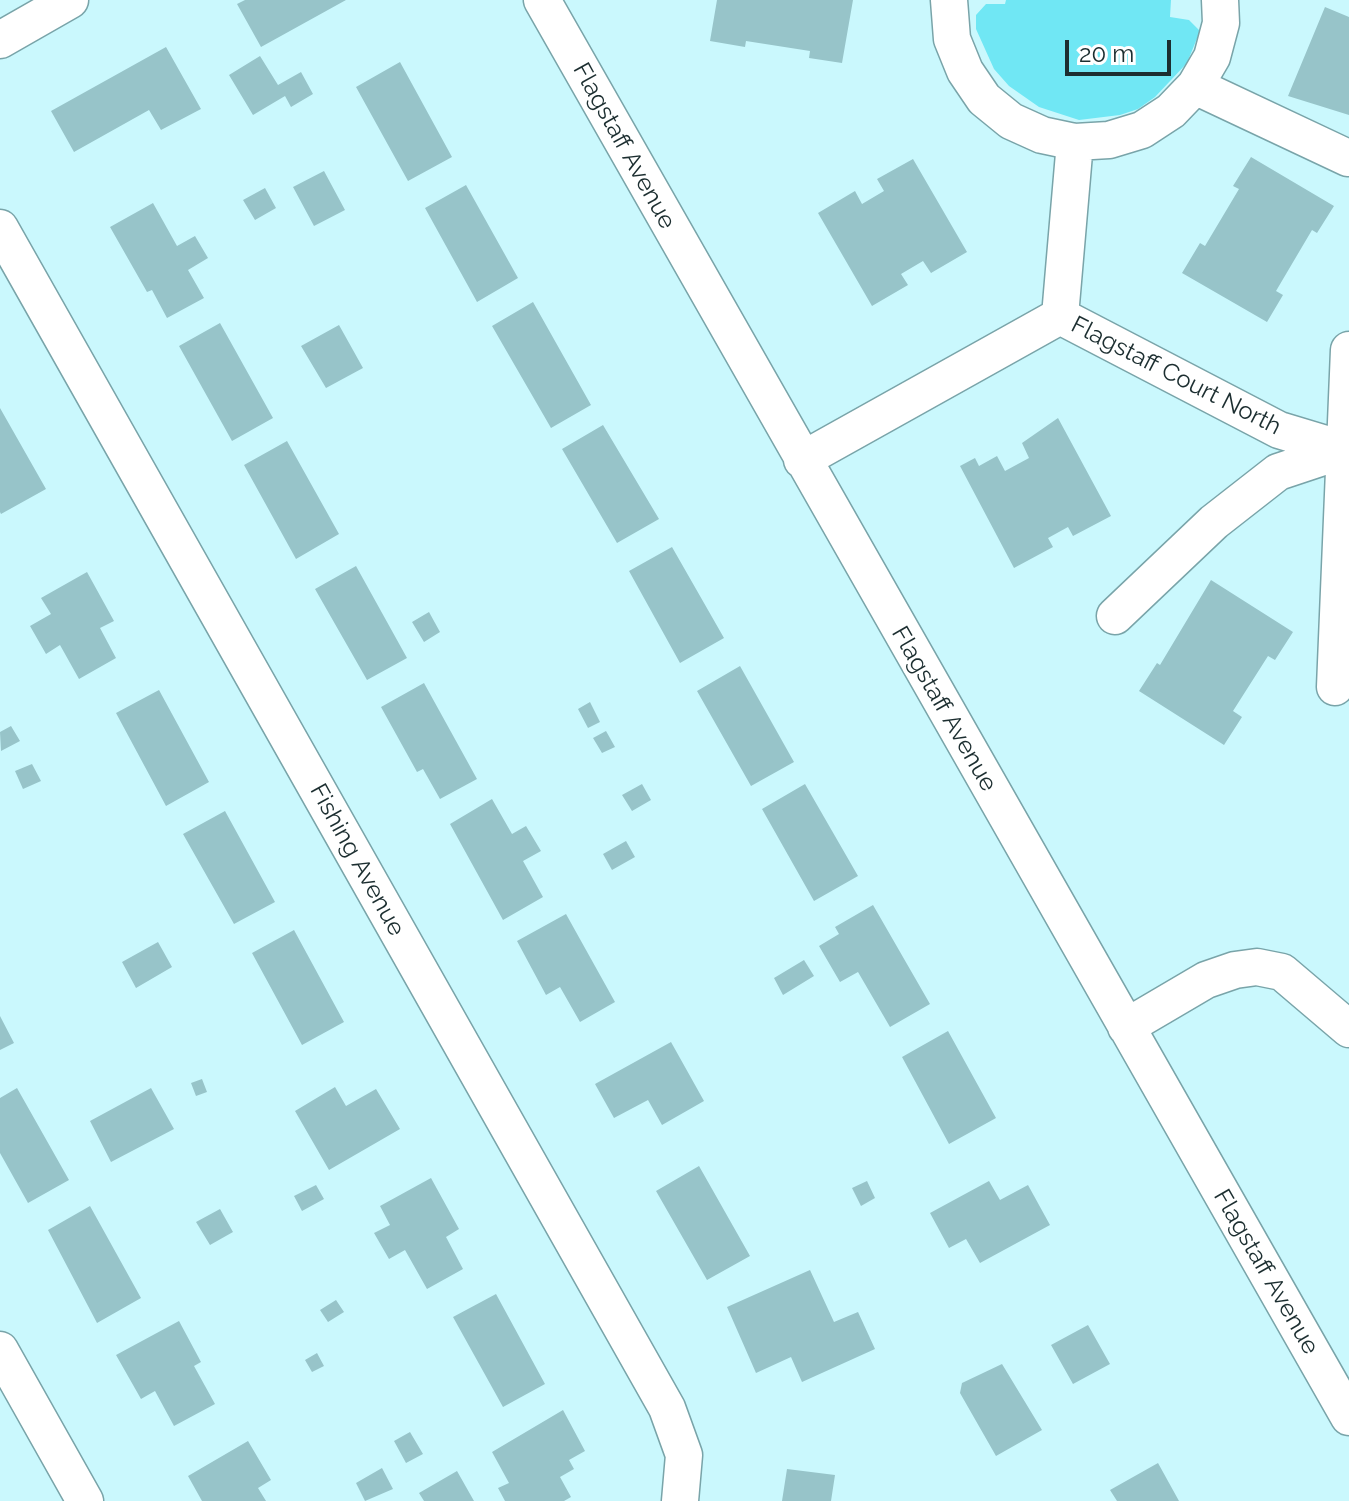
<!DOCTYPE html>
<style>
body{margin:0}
#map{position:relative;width:1349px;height:1501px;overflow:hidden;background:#caf8fd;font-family:Raleway,sans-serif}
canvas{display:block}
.scale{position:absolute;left:1065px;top:40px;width:106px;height:36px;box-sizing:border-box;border:4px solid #1c2e30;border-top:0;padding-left:10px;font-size:24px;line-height:28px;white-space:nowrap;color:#1c2e30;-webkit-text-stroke:6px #fff;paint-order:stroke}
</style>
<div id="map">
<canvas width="1349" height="1501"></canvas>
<div class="scale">20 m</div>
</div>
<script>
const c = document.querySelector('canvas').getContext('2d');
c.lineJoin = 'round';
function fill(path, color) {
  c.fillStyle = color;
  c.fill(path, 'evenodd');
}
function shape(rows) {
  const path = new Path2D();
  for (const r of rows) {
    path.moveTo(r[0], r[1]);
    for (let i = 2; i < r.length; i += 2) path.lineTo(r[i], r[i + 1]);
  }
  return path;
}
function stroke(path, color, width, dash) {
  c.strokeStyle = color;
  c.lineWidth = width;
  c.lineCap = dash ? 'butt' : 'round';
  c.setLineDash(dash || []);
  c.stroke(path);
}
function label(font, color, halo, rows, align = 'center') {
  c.font = font + ' Raleway,sans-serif';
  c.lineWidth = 7;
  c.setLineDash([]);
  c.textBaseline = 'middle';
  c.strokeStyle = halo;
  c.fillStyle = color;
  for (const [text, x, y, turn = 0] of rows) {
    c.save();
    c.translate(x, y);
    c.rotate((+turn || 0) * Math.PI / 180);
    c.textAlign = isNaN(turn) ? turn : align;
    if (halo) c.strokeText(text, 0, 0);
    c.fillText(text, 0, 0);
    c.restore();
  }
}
fill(shape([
 [1006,0,1171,0,1170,17,1189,20,1200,31,1187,63,1155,97,1138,109,1120,115,1079,120,1039,107,1009,86,994,69,976,29,976,15,986,4,1005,4]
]), '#70e7f4');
fill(shape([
 [245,0,346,0,261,47,237,4],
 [717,0,853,0,842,63,809,58,810,51,746,41,745,47,710,41],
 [1325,7,1349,17,1349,115,1288,96],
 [166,47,201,109,161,130,149,110,74,152,51,111],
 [260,56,278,85,301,72,313,94,291,107,285,96,253,115,229,75],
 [400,62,452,157,408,181,356,87],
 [1251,157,1334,206,1317,233,1312,230,1276,291,1283,295,1267,322,1182,273,1200,243,1205,246,1239,189,1233,186],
 [913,159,967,252,931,273,923,261,901,274,908,285,872,306,818,213,855,191,862,204,884,191,877,179],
 [324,171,345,210,314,226,293,187],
 [466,185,518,278,477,302,425,208],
 [265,188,276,208,255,220,243,200],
 [153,203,177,246,195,236,208,258,188,270,204,298,167,318,152,290,147,292,110,227],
 [533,302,591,405,551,428,492,326],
 [220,323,273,418,232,441,179,346],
 [339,325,363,368,326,388,301,346],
 [0,408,46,489,1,514,0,512],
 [1058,418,1111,516,1073,536,1068,527,1048,538,1053,547,1014,568,960,466,975,458,979,466,997,456,1005,471,1029,458,1022,443],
 [603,425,659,519,617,543,562,449],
 [287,441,339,534,296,559,244,465],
 [672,547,724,638,680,663,629,571],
 [356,566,407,658,367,680,315,589],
 [87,572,114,621,100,628,116,658,79,679,60,645,46,654,30,626,51,614,41,598],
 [1211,580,1293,632,1275,660,1268,656,1233,711,1242,717,1224,745,1139,691,1157,663,1160,665],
 [429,612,440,632,424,642,412,622],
 [740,666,794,762,751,786,697,691],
 [424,683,477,779,440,799,423,769,417,772,381,707],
 [159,690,209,782,166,806,116,713],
 [590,702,600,722,588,728,578,709],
 [11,726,20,741,1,751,0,732],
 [606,731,615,747,602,753,593,738],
 [32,764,41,781,23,789,15,771],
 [642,784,651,800,632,811,622,795],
 [805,784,858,876,814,901,762,809],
 [492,799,512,834,526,826,541,851,523,861,543,897,503,920,450,824],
 [225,811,275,902,234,924,183,834],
 [626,841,635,857,612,870,603,854],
 [873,905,930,1004,890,1027,858,972,840,982,819,946,839,934,835,927],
 [566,914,615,1002,580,1022,560,987,546,995,517,941],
 [294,930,344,1022,302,1045,252,953],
 [158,942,172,967,136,988,122,962],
 [804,960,814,976,783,995,774,978],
 [0,1016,14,1043,0,1050],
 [948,1031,996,1118,949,1144,902,1057],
 [671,1042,704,1101,662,1125,648,1100,614,1118,595,1084],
 [202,1079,207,1092,196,1096,191,1083],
 [335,1087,346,1106,376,1089,400,1129,329,1170,295,1111],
 [17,1088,69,1180,28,1203,0,1153,0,1098],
 [151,1088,174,1129,111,1162,90,1121],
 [699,1166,750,1256,707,1280,656,1191],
 [431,1178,459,1229,446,1237,463,1269,427,1289,405,1250,389,1259,374,1233,390,1225,380,1206],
 [867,1181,875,1198,861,1206,852,1188],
 [989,1181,1000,1200,1028,1185,1050,1225,980,1263,966,1239,949,1248,930,1213],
 [316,1185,324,1199,302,1211,294,1196],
 [90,1206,141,1298,97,1323,48,1230],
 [220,1209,233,1232,210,1245,196,1222],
 [810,1270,834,1322,858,1312,875,1349,802,1382,791,1357,756,1373,727,1307],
 [496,1294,545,1384,503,1407,453,1317],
 [336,1300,344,1312,328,1322,320,1310],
 [179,1321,201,1362,194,1366,215,1404,174,1426,155,1391,141,1399,116,1355],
 [1088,1325,1110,1364,1073,1384,1051,1345],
 [317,1353,324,1366,312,1372,305,1360],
 [1002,1364,1042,1430,996,1456,960,1393,962,1383],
 [563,1410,585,1451,569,1460,574,1469,560,1477,571,1497,564,1501,505,1501,498,1488,509,1483,492,1452],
 [410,1432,423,1454,406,1463,394,1441],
 [248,1441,271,1480,258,1488,266,1501,202,1501,188,1476],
 [1158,1463,1179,1501,1117,1501,1110,1490],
 [382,1468,393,1489,365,1501,356,1483],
 [787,1469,835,1475,831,1501,782,1501],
 [457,1471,474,1501,424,1501,419,1493]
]), '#97c4c9');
const minor = shape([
 [542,0,1349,1417],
 [949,0,952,39,965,71,984,99,1011,121,1042,135,1075,142,1109,140,1142,130,1171,111,1195,86,1212,57,1221,23,1220,0],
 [0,40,70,0],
 [1195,86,1348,158],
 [0,228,667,1408,684,1455,680,1501],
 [1060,316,1075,142],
 [802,460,1060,316,1279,430,1349,451],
 [1115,616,1214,522,1278,472,1347,449],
 [1335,687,1349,350],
 [1126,1027,1206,980,1235,970,1257,967,1282,972,1349,1029],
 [0,1350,85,1501]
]);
stroke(minor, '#79a4a9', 39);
stroke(minor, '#fff', 36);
label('24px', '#1c2e30', '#fff', [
 ["Flagstaff Avenue",624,146,61],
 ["Flagstaff Court North",1176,376,27],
 ["Flagstaff Avenue",944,709,60],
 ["Fishing Avenue",357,860,61],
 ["Flagstaff Avenue",1266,1272,60]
]);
</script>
